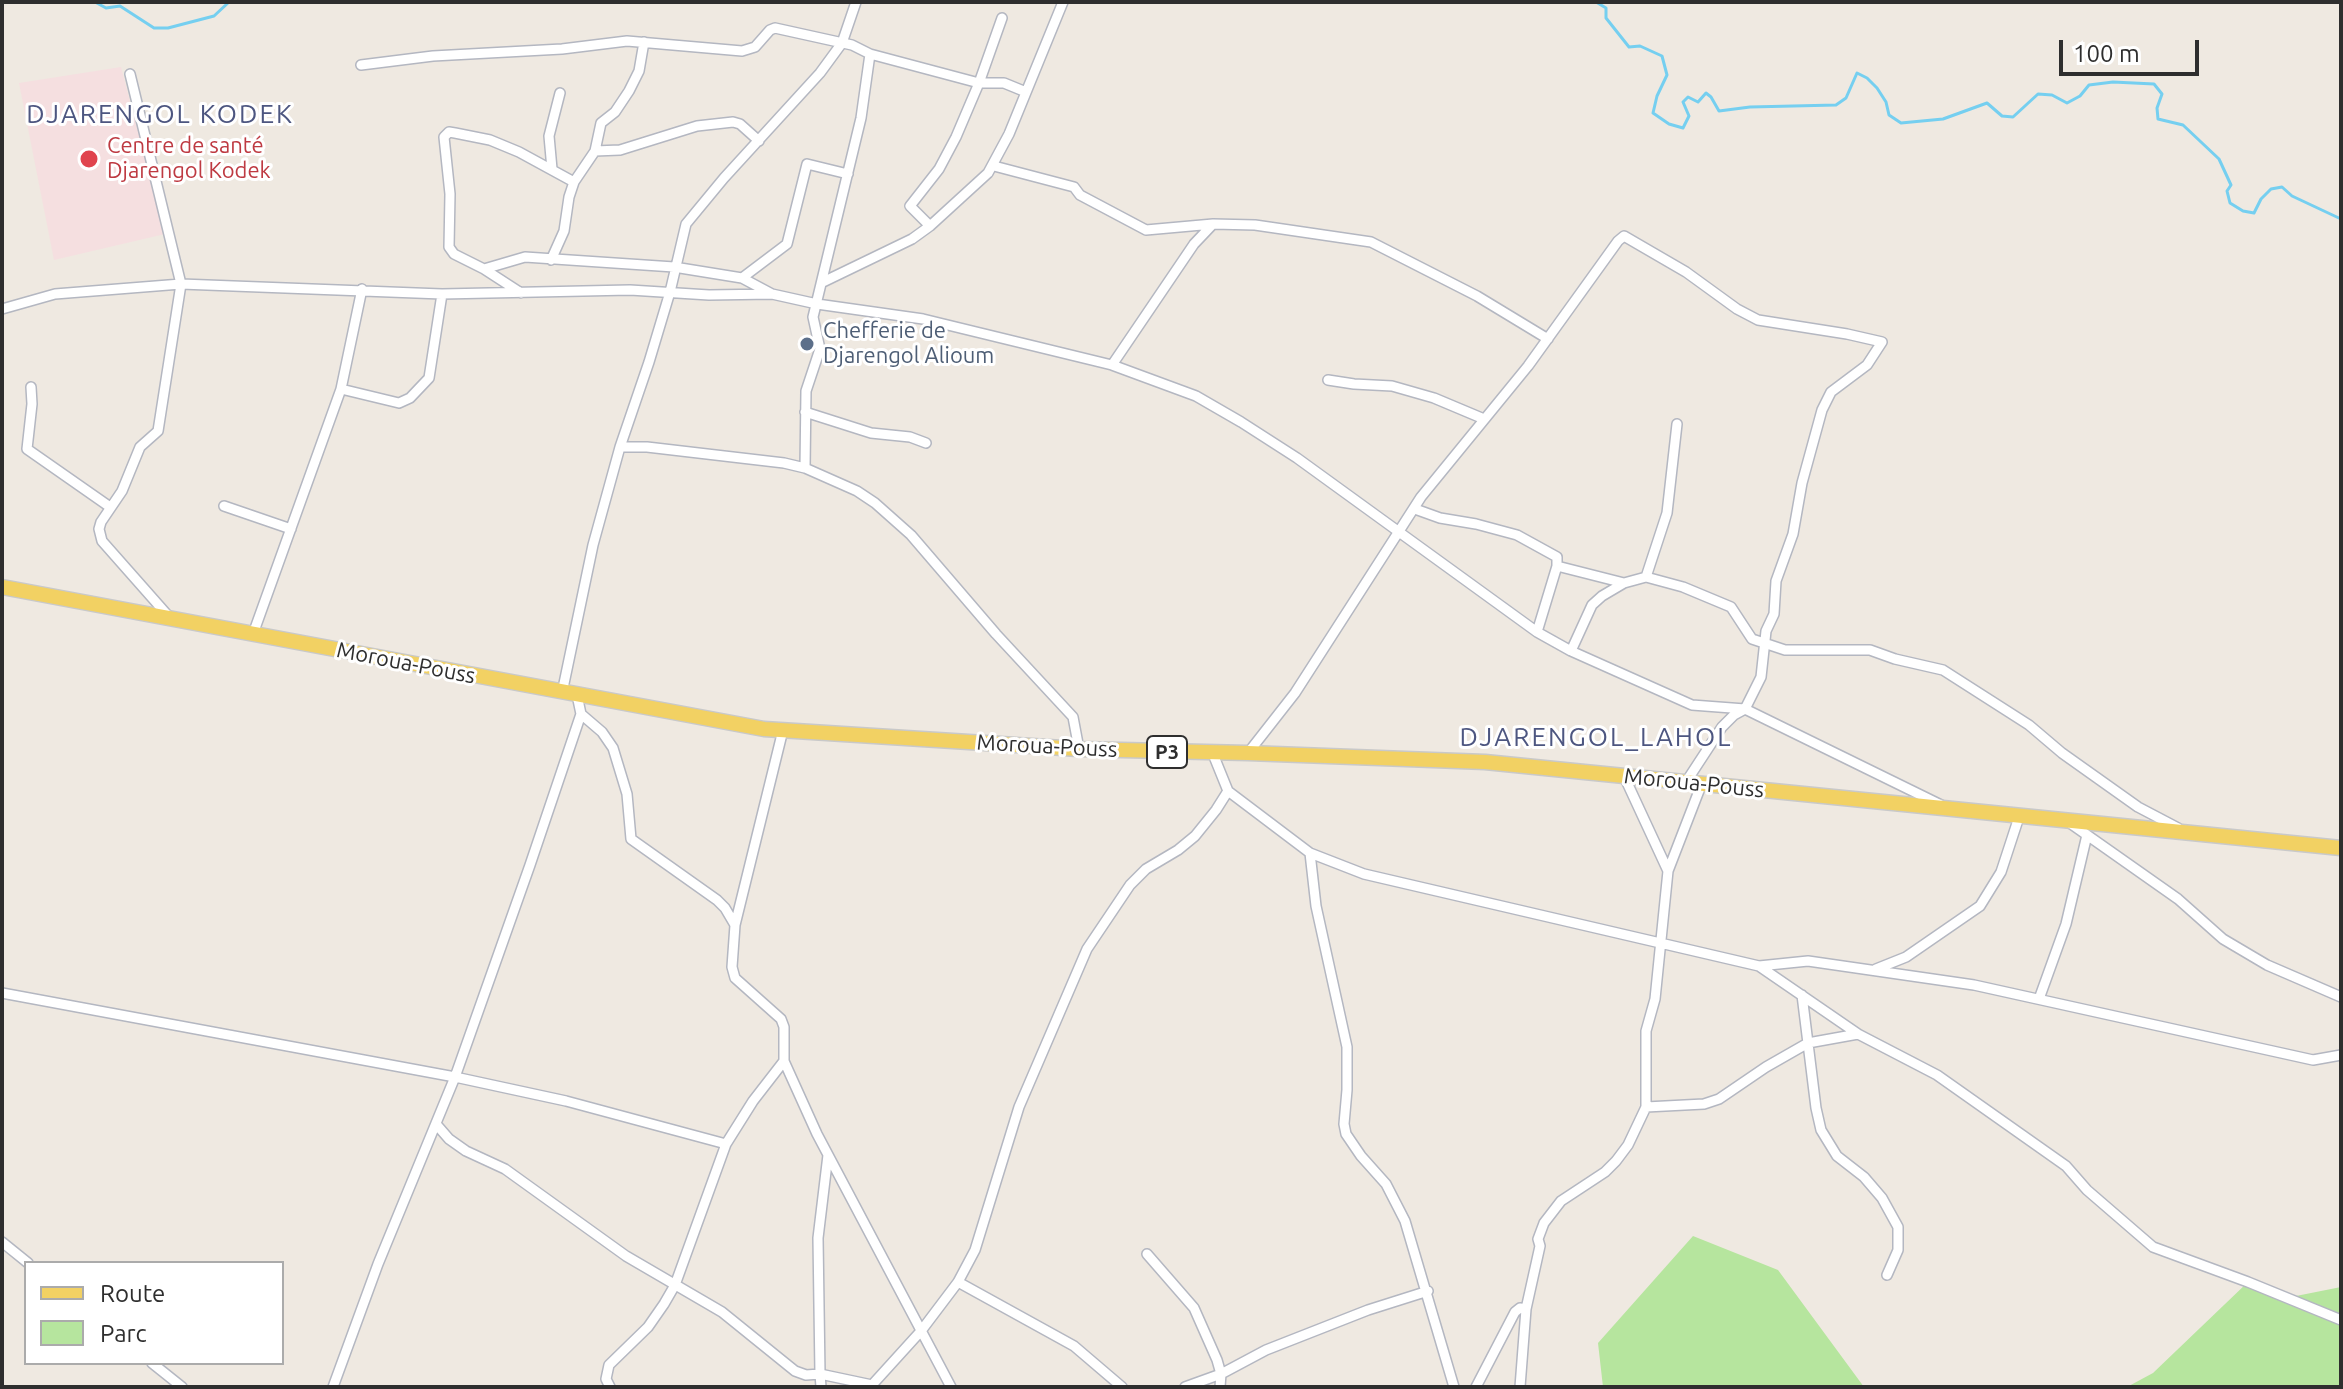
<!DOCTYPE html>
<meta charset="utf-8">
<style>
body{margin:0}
#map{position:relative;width:2343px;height:1389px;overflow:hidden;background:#efe9e1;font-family:Ubuntu,sans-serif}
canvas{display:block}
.frame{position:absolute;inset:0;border:4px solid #2e2e2e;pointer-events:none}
.legend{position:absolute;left:24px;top:1261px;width:260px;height:104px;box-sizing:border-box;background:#fff;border:2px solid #ababab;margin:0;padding:10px 14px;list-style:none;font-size:24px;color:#2e2e2e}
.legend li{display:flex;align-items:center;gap:16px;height:40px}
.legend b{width:40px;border:2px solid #ababab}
.scale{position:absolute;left:2059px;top:40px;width:140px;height:36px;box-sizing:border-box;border:4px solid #2e2e2e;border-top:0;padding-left:10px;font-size:24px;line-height:28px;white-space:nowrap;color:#2e2e2e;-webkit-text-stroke:6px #fff;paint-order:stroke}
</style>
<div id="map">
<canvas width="2343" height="1389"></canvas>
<div class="frame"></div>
<ul class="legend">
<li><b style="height:10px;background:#f2d163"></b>Route</li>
<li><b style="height:22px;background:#b6e59e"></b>Parc</li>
</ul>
<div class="scale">100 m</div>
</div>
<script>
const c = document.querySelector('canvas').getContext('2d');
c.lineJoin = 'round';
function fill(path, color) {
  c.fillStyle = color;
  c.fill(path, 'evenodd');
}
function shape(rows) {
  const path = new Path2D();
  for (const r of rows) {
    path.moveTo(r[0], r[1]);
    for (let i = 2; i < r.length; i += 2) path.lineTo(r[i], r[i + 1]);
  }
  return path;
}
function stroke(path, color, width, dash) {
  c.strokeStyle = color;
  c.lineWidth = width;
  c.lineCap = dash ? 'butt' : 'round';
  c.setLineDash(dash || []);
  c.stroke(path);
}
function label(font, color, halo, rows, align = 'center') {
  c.font = font + ' Ubuntu,sans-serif';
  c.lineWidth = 6;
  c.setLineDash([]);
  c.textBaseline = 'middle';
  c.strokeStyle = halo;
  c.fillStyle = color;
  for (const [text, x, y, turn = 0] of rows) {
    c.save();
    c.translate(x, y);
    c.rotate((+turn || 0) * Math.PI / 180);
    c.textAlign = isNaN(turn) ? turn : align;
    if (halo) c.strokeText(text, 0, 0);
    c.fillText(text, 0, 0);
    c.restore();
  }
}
fill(shape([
 [121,67,165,234,54,260,19,83]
]), '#f5dfe0');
fill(shape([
 [1693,1236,1778,1270,1864,1387,1603,1387,1598,1343],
 [2248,1282,2286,1298,2341,1287,2341,1387,2127,1387,2153,1373]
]), '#b6e59e');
stroke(shape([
 [95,2,106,8,120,6,154,28,168,28,214,16,229,2],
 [1596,2,1606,8,1606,18,1629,47,1640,46,1662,56,1667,75,1657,96,1653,113,1669,124,1683,128,1689,116,1683,102,1688,97,1698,102,1706,93,1711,97,1719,111,1750,107,1836,105,1846,98,1857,73,1867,78,1877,88,1886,102,1889,115,1901,123,1943,119,1987,103,2002,116,2013,117,2038,94,2052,95,2067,103,2080,96,2089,85,2113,82,2154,84,2162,94,2157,108,2158,119,2183,125,2219,159,2231,185,2227,191,2230,203,2243,211,2254,213,2261,199,2271,189,2282,187,2292,196,2341,219]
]), '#75cff0', 3);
const minor = shape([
 [361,65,433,56,562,49,627,41,742,51,755,47,770,30,775,28,852,45,870,54,979,83,1004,83,1026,92],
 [130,74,181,284,158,431,140,447,122,491,101,522,99,529,102,541,170,618],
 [595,151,601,123,615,112,629,91,639,71,644,42],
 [994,166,1074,187,1080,195,1146,230,1213,224,1255,225,1371,242,1477,296,1548,339],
 [552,169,549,136,560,93],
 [930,226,910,206,939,169,956,137,979,83,1002,18],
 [551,260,564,231,569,197,574,182,595,151,620,150,697,126,733,122,740,124,759,141],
 [484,269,525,257,674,267,742,278,772,294],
 [742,278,787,244,807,164,848,174],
 [823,282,912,239,930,226,988,173,1009,134,1063,2],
 [521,293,484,269,454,254,449,247,450,194,444,137,449,132,455,133,490,140,519,152,574,182],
 [2,309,55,294,181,284,442,294,630,290,709,295,772,294,817,304,923,319,1112,365,1196,396,1241,422,1297,458,1537,632,1571,651,1692,705,1745,709,1941,805],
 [1112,365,1194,244,1213,224],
 [1328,380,1354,384,1392,386,1434,398,1484,419],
 [31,387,32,404,27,449,110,507],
 [341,389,399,403,410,398,429,378,442,294],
 [805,412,871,433,910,437,926,443],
 [620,447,647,447,784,463,805,468,857,491,875,503,911,535,996,634,1073,717,1079,749],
 [805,468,806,391,820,349,813,317,861,118,870,54],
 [224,506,291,529],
 [1415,509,1440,518,1476,524,1517,535,1557,557,1557,566,1537,632],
 [1557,566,1624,583,1646,577,1683,587,1731,607,1752,639,1785,650,1870,650,1895,659,1943,670,2029,725,2062,753,2138,807,2178,828],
 [1646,577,1667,513,1677,424],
 [253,634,341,389,362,289],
 [1571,651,1592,605,1602,596,1624,583],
 [562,693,593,545,620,447,649,362,670,292,686,224,724,178,820,73,842,43,856,2],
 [581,714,602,732,613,748,627,794,631,839,717,900,725,908,735,925,732,967,735,978,781,1019,784,1027,784,1061,817,1134,951,1387],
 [1248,753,1295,693,1421,497,1528,366,1618,241,1624,236,1686,272,1737,309,1758,320,1847,334,1882,342,1867,365,1831,392,1822,410,1802,483,1793,534,1776,581,1774,614,1766,631,1761,677,1745,709,1734,715,1722,727,1686,782],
 [1213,754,1228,791,1310,853,1364,874,1759,966,1808,961,1974,985,2313,1060,2341,1055],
 [1624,776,1668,871],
 [2070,823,2178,899,2223,939,2267,965,2341,997],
 [1310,853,1316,906,1347,1047,1347,1090,1344,1124,1346,1134,1361,1156,1386,1184,1405,1221,1454,1387],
 [735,925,783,730],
 [1759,966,1858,1034,1937,1075,2066,1166,2087,1190,2153,1247,2248,1282,2341,1320],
 [1876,969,1906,957,1980,906,2001,872,2019,817],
 [2,993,455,1077,566,1101,726,1144],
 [1802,995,1816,1108,1821,1130,1837,1156,1864,1177,1882,1198,1898,1227,1898,1250,1887,1275],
 [2039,999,2066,924,2087,835],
 [1646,1107,1704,1104,1719,1099,1766,1067,1808,1043,1858,1034],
 [436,1124,449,1139,466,1151,505,1169,626,1256,722,1312,795,1371,806,1375,820,1374,821,1387],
 [828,1155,818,1238,820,1374,872,1385,921,1331,958,1282,975,1250,1019,1107,1087,949,1130,885,1146,869,1178,850,1195,836,1216,810,1228,791],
 [2,1242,28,1263],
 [1147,1254,1194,1308,1217,1360,1221,1374,1220,1387],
 [958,1282,1074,1346,1122,1387],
 [152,1363,182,1387],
 [333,1387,378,1264,455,1077,530,865,581,714,577,695],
 [610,1387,606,1379,609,1365,648,1327,664,1304,675,1285,726,1144,753,1101,784,1061],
 [1185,1387,1221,1374,1266,1350,1368,1310,1428,1291],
 [1476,1387,1515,1312,1520,1308,1526,1309],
 [1520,1387,1526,1309,1540,1246,1538,1239,1544,1223,1561,1201,1605,1172,1616,1161,1628,1145,1646,1107,1646,1031,1655,999,1668,871,1702,783]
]);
const primary = shape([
 [2,587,764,729,1079,749,1248,753,1485,762,2341,848]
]);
stroke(minor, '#b4b7c1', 12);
stroke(primary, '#c9c9c9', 17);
stroke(minor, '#fff', 9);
stroke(primary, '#f2d163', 14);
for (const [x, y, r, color] of [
 [89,159,10,"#e0444e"],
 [807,344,8,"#5c6f8a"]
]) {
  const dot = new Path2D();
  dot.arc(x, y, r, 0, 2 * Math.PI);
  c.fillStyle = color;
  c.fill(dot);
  stroke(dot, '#fff', 3);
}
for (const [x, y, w] of [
 [1167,752,40]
]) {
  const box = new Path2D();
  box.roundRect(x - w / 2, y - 16, w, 32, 6);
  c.fillStyle = '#fff';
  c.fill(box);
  stroke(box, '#2e2e2e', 2);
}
label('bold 20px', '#2e2e2e', null, [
 ["P3",1167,752]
]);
label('22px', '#be3a42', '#fff', [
 ["Centre de santé",107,146],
 ["Djarengol Kodek",107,171]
], 'left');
label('22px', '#4e5e75', '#fff', [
 ["Chefferie de",823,331],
 ["Djarengol Alioum",823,356]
], 'left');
label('22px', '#2e2e2e', '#fff', [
 ["Moroua-Pouss",406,663,11],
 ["Moroua-Pouss",1047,746,3],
 ["Moroua-Pouss",1694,783,6]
]);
c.letterSpacing = '2px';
label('26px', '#4d5680', '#fff', [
 ["DJARENGOL KODEK",160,114],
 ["DJARENGOL_LAHOL",1596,737]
]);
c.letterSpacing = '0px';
</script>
